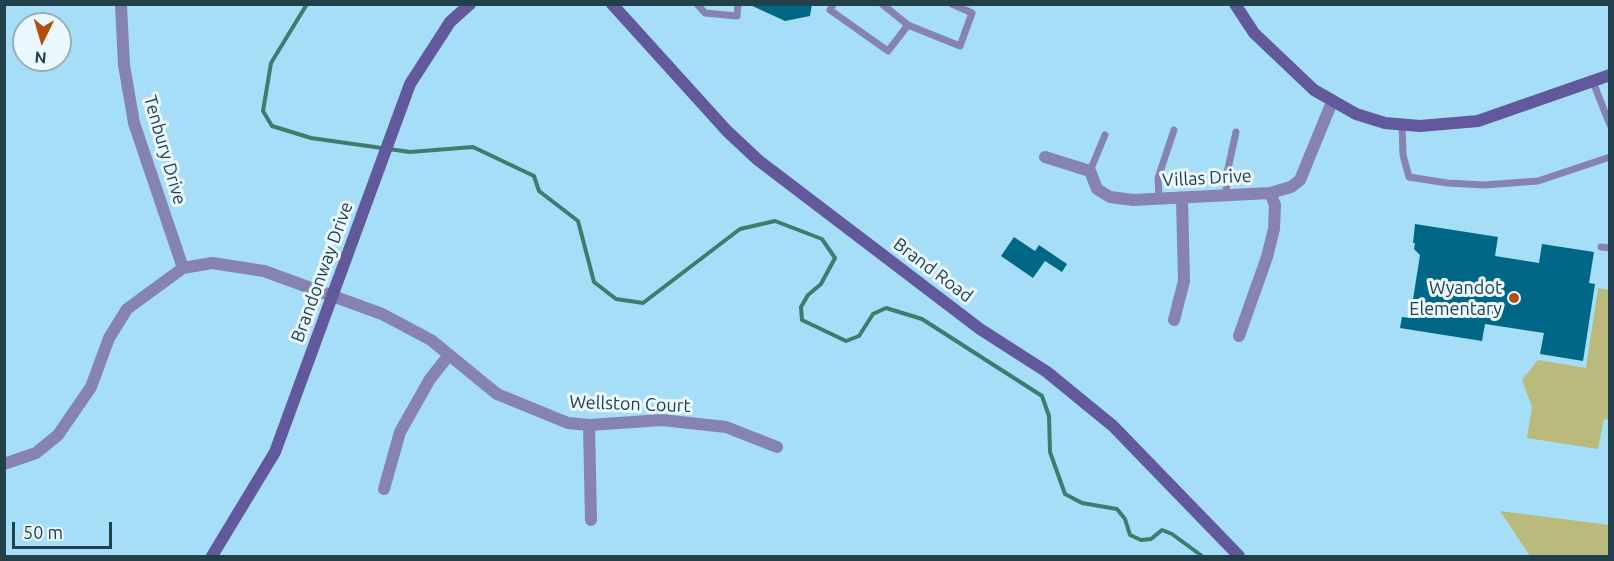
<!DOCTYPE html>
<style>
body{margin:0}
#map{position:relative;width:1614px;height:561px;overflow:hidden;background:#a7def7;font-family:Ubuntu,sans-serif}
canvas{display:block}
.frame{position:absolute;inset:0;border:6px solid #22404c;pointer-events:none}
.north{position:absolute;left:12px;top:12px;width:60px;height:60px;box-sizing:border-box;background:#ebf8ff;border:2px solid #9baeb7;border-radius:50%;rotate:185deg;font-size:16px;font-weight:700;line-height:24px;text-align:center;color:#22404c}
.north::after{content:'';display:block;margin:auto;width:21px;height:27px;background:#b1500b;clip-path:polygon(50% 0,100% 100%,50% 72%,0 100%)}
.scale{position:absolute;left:12px;top:522px;width:100px;height:27px;box-sizing:border-box;border:3px solid #22404c;border-top:0;padding-left:8px;font-size:18px;line-height:21px;white-space:nowrap;color:#22404c;-webkit-text-stroke:4px #ebf8ff;paint-order:stroke}
</style>
<div id="map">
<canvas width="1614" height="561"></canvas>
<div class="frame"></div>
<div class="north">N</div>
<div class="scale">50 m</div>
</div>
<script>
const c = document.querySelector('canvas').getContext('2d');
c.lineJoin = 'round';
function fill(path, color) {
  c.fillStyle = color;
  c.fill(path, 'evenodd');
}
function shape(rows) {
  const path = new Path2D();
  for (const r of rows) {
    path.moveTo(r[0], r[1]);
    for (let i = 2; i < r.length; i += 2) path.lineTo(r[i], r[i + 1]);
  }
  return path;
}
function stroke(path, color, width, dash) {
  c.strokeStyle = color;
  c.lineWidth = width;
  c.lineCap = dash ? 'butt' : 'round';
  c.setLineDash(dash || []);
  c.stroke(path);
}
function label(font, color, halo, rows, align = 'center') {
  c.font = font + ' Ubuntu,sans-serif';
  c.lineWidth = 6;
  c.setLineDash([]);
  c.textBaseline = 'middle';
  c.strokeStyle = halo;
  c.fillStyle = color;
  for (const [text, x, y, turn = 0] of rows) {
    c.save();
    c.translate(x, y);
    c.rotate((+turn || 0) * Math.PI / 180);
    c.textAlign = isNaN(turn) ? turn : align;
    if (halo) c.strokeText(text, 0, 0);
    c.fillText(text, 0, 0);
    c.restore();
  }
}
fill(shape([
 [1598,288,1609,290,1610,420,1604,419,1598,449,1527,438,1532,407,1522,380,1538,360,1586,368],
 [1500,511,1609,525,1609,556,1530,556]
]), '#baba7c');
stroke(shape([
 [307,4,271,63,263,111,272,126,311,138,410,152,473,147,534,176,539,191,578,221,594,282,616,299,643,303,740,229,775,221,822,239,835,258,821,284,808,295,801,307,802,320,846,341,859,336,873,314,886,308,922,319,1042,396,1049,416,1050,452,1065,494,1082,503,1117,509,1125,519,1130,535,1141,540,1151,539,1162,530,1172,534,1202,556]
]), '#3a7e6e', 4);
fill(shape([
 [748,4,812,4,810,16,785,21],
 [1415,224,1498,237,1495,256,1539,263,1542,244,1594,252,1589,283,1595,284,1583,361,1540,354,1544,333,1485,324,1482,341,1400,328,1402,317,1410,318,1420,255,1414,249,1415,243,1413,243],
 [1014,237,1035,251,1039,245,1067,264,1062,272,1045,261,1033,278,1001,256]
]), '#006787');
stroke(shape([
 [697,4,705,13,737,16,738,4],
 [833,4,830,10,888,51,908,25,960,46,972,13,952,4],
 [882,4,908,25],
 [1593,82,1610,125],
 [1402,124,1403,155,1409,177,1447,183,1484,185,1538,181,1610,157],
 [1090,171,1105,135],
 [1226,196,1227,173,1236,132],
 [1159,199,1158,178,1174,130],
 [1601,247,1610,248]
]), '#8682b1', 7);
stroke(shape([
 [121,4,124,65,134,123,183,268],
 [1045,157,1090,171,1097,189,1110,197,1133,200,1270,193,1291,187,1300,180,1332,102],
 [1174,320,1184,281,1182,198],
 [1239,336,1267,257,1274,229,1275,205,1270,193],
 [589,425,591,520],
 [4,464,36,453,58,435,91,387,109,338,127,309,183,268,212,263,264,271,382,314,431,340,497,394,568,423,589,425,662,420,726,427,777,447],
 [384,489,400,432,430,379,449,355]
]), '#8682b1', 12);
stroke(shape([
 [612,4,727,131,758,160,980,329,1047,372,1113,426,1239,556],
 [1235,4,1254,33,1314,90,1356,114,1385,123,1420,126,1478,121,1610,75],
 [212,556,275,452,410,84,450,22,470,4]
]), '#62599c', 12);
for (const [x, y, r, color] of [
 [1514,298,6,"#b1500b"]
]) {
  const dot = new Path2D();
  dot.arc(x, y, r, 0, 2 * Math.PI);
  c.fillStyle = color;
  c.fill(dot);
  stroke(dot, '#ebf8ff', 2);
}
label('18px', '#22404c', '#ebf8ff', [
 ["Tenbury Drive",165,150,74],
 ["Villas Drive",1207,178,-3],
 ["Brand Road",933,270,37],
 ["Brandonway Drive",322,272,-70],
 ["Wellston Court",630,404,2]
]);
label('18px', '#22404c', '#ebf8ff', [
 ["Wyandot",1502,288],
 ["Elementary",1502,309]
], 'right');
</script>
